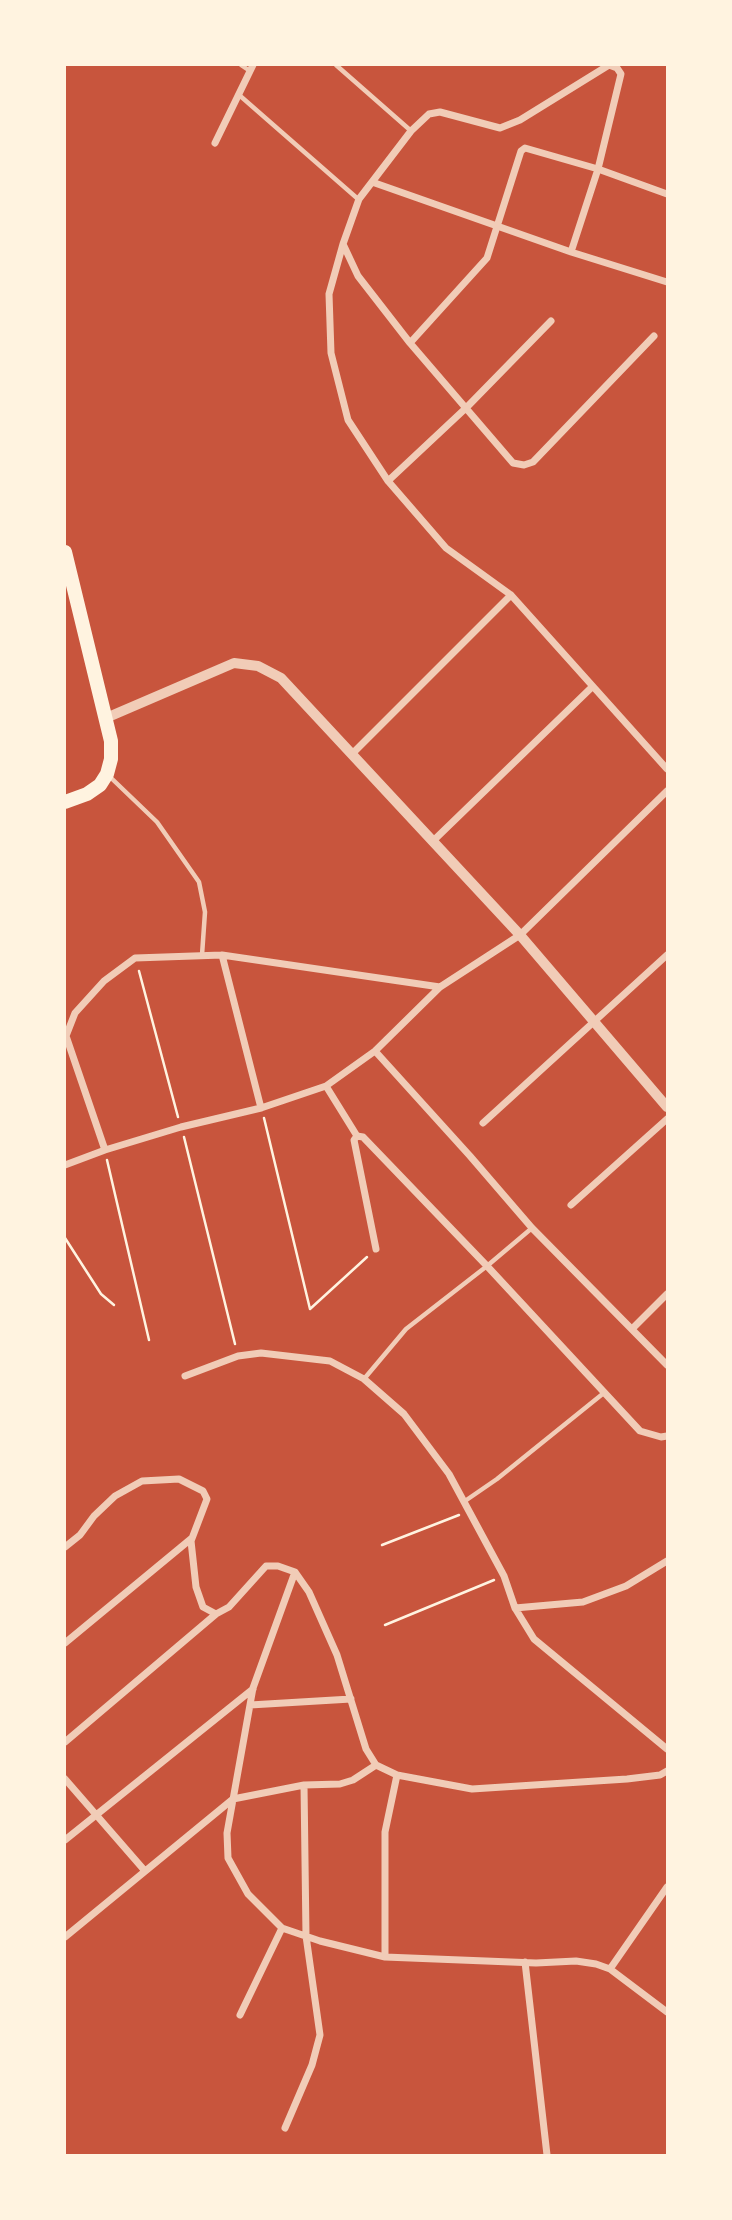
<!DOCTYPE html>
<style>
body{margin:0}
#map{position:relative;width:732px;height:2220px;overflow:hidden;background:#c8553d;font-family:"Work Sans",sans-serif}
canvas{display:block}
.frame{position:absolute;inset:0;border:66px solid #fff3e0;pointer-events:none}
</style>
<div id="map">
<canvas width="732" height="2220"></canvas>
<div class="frame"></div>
</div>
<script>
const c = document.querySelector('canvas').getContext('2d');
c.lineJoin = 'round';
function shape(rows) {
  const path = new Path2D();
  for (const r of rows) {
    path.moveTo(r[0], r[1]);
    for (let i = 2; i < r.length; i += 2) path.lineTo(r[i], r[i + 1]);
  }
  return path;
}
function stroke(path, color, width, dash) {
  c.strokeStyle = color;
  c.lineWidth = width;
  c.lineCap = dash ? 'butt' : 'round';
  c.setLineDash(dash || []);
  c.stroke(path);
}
stroke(shape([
 [139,971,178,1117],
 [264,1118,310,1309,367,1257],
 [184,1137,235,1344],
 [107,1160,149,1340],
 [65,1238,101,1294,114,1305],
 [382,1545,459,1515],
 [385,1625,494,1580]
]), '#fff3e0', 2.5);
stroke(shape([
 [241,65,250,71],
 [336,65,410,130],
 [238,94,358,199],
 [108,775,157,822,199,882,205,912,202,955],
 [364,1379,406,1329,487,1266,532,1228],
 [465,1501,497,1479,605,1392]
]), '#f1ccb7', 4.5);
stroke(shape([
 [215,143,253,65],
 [372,182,571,252,667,282],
 [343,244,329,294,331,353,348,420,388,481,446,548,511,595,667,769],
 [571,252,598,169,621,74,617,68,609,65,520,120,500,128,440,112,429,114,411,131,359,199,343,244,358,276,410,343,513,463,524,465,533,462,654,336],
 [410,343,487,258,521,151,525,148,598,169,667,194],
 [388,481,467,407,551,321],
 [353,753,511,595],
 [432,842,592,687],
 [222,955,261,1108],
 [375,1051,470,1156,532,1228,667,1365],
 [326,1086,357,1136],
 [483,1123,667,955],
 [105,1150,66,1036,75,1013,104,981,135,958,222,955,440,987],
 [65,1165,105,1150,181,1127,261,1108,326,1086,375,1051,440,987,520,935,667,791],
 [571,1205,667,1119],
 [376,1249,354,1140,357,1136,363,1137,487,1266,640,1431,661,1437,667,1436],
 [633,1328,667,1294],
 [185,1376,238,1356,261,1353,330,1361,364,1379,404,1414,449,1474,504,1576,515,1608,534,1639,667,1749],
 [65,1547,80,1535,94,1516,115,1496,142,1481,179,1479,203,1491,207,1499,191,1541,196,1587,203,1607,216,1614,229,1607,266,1566,278,1566,295,1572,309,1592,337,1655,366,1749,376,1765,397,1775,472,1789,627,1779,660,1775,667,1771],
 [295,1572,253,1688,227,1833,228,1858,248,1894,282,1928,320,1941,385,1957,536,1963,576,1961,596,1964,610,1969,667,2012],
 [515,1608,583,1602,626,1586,667,1561],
 [65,1643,192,1538],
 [250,1705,351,1699],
 [65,1742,216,1614],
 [65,1779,145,1871],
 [304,1785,340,1784,353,1780,376,1765],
 [65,1840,253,1689],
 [65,1937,233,1799,304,1785,306,1936,320,2035,312,2065,285,2128],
 [385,1957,385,1832,397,1775],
 [525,1962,547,2155],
 [610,1969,667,1887],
 [240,2015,282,1928]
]), '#f1ccb7', 7);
stroke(shape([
 [106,718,234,663,258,666,281,678,520,935,667,1107]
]), '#f1ccb7', 10);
stroke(shape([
 [65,552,111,741,111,759,107,774,100,785,87,794,65,802]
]), '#fff3e0', 14);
</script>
